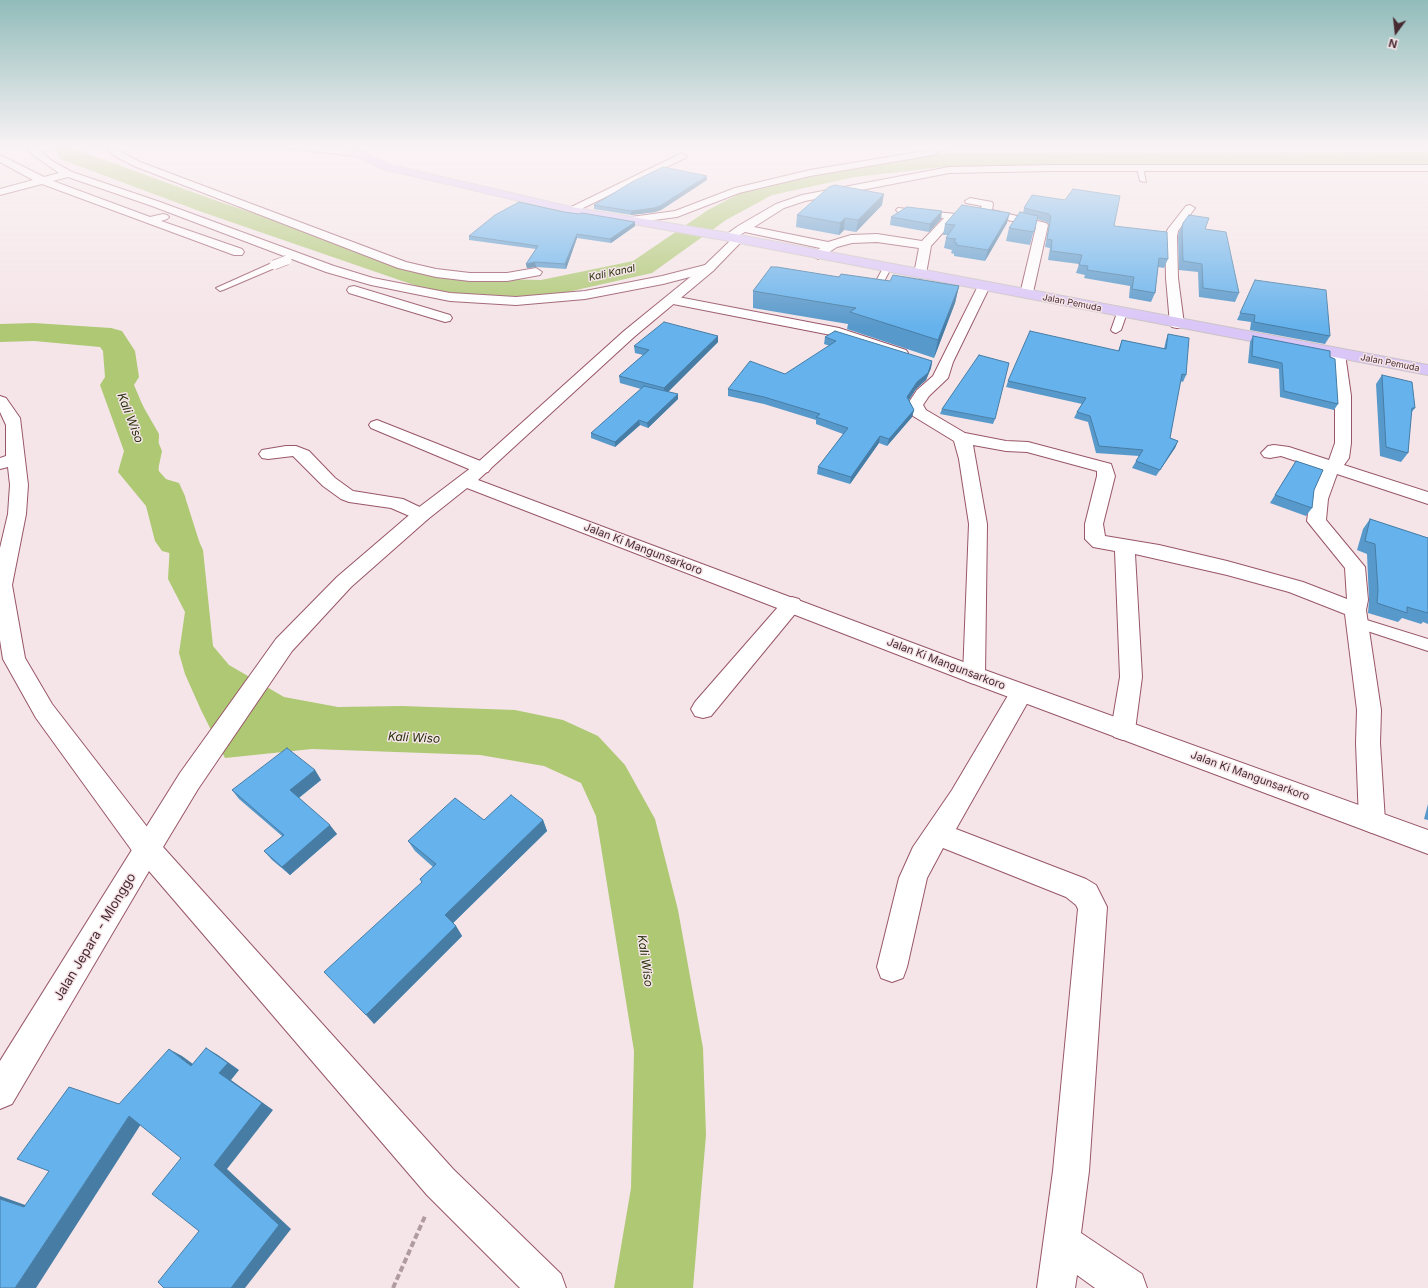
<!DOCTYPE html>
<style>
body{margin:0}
#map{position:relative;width:1428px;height:1288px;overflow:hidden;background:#f5e5e8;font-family:Inter,sans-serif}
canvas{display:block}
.north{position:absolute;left:1376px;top:12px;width:40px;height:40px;-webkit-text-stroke:3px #f5e5e8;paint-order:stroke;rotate:195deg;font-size:11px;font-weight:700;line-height:16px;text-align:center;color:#472a31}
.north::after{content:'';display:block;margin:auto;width:14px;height:18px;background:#472a31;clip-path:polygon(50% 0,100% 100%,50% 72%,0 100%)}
</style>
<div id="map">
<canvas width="1428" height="1288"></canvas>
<div class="north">N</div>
</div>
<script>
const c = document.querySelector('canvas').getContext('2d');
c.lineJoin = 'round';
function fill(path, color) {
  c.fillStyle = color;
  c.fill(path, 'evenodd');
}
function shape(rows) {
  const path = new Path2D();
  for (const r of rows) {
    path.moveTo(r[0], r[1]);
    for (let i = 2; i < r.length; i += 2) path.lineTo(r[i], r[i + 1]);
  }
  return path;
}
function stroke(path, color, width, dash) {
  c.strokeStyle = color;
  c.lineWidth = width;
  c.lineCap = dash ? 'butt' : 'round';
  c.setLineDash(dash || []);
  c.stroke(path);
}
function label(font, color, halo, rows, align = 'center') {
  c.font = font + ' Inter,sans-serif';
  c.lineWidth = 3;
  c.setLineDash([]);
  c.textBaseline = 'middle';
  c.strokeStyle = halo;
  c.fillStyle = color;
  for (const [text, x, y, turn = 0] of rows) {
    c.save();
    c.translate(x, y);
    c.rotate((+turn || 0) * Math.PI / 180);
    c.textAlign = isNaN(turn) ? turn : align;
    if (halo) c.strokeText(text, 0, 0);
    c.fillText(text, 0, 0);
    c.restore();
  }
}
fill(shape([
 [117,385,129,387,136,394,159,434,158,461,159,477,179,483,185,496,193,528,203,550,213,646,229,665,284,697,338,707,402,706,515,710,563,720,598,736,625,765,655,819,678,910,703,1048,706,1135,693,1288,614,1288,631,1188,634,1051,596,816,581,783,544,766,480,755,312,749,225,758,201,710,185,674,179,653,185,612,168,579,170,543,167,512,151,490,144,475,127,474,127,457,137,438,118,433,124,423,116,414,119,404,116,395,111,389]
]), '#aec874');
fill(shape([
 [55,146,75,146,77,150,220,202,450,278,541,280,633,261,708,210,756,185,855,163,943,153,1428,152,1428,166,943,167,855,177,772,195,726,220,652,273,541,298,447,296,437,293,202,212,60,159,55,146],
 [34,323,111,328,122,331,135,351,139,377,134,385,162,451,158,470,187,503,199,541,192,551,177,555,162,551,155,541,146,506,118,472,124,451,100,385,105,377,103,351,100,347,34,341,0,342,0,324,34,323]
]), '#aec874');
const lane = shape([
 [1140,166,1143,168,1146,182,1140,181,1137,168,1140,166],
 [274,262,278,265,277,267,223,290,220,291,216,288,274,262],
 [887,265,891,268,880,289,862,291,862,287,874,285,883,268,887,265],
 [1122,310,1127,313,1121,330,1116,333,1113,332,1111,330,1117,313,1122,310],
 [1357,617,1428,639,1428,651,1352,626,1350,622,1352,618,1357,617]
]);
const street = shape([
 [26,146,35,146,52,161,72,172,160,202,334,266,373,278,450,293,516,297,585,291,662,276,709,264,715,268,713,271,663,284,585,299,516,305,450,301,371,285,326,272,152,206,68,177,53,181,150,217,163,214,167,215,169,217,167,219,161,221,242,249,244,252,242,255,234,255,42,184,0,195,0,189,33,180,0,162,0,155,44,177,59,173,33,155,26,146],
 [104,146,114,146,121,152,140,162,406,262,436,269,470,273,507,273,536,268,542,272,540,275,507,281,470,281,436,277,398,268,134,166,115,156,104,146],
 [287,146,314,146,356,150,361,153,356,156,292,149,287,146],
 [935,146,943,146,944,149,933,155,810,176,739,193,677,217,631,223,625,220,631,217,675,211,735,188,810,170,930,150,935,146],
 [682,153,687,156,685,158,575,212,567,212,565,210,682,153],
 [1051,165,1428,165,1428,171,1051,171,949,173,805,201,784,208,754,227,828,242,851,235,877,234,922,241,944,218,902,213,898,212,896,210,898,208,956,214,958,216,956,218,931,246,926,274,920,278,914,274,919,248,877,242,852,243,837,247,818,259,812,255,820,248,745,232,729,241,723,237,738,226,776,204,802,195,949,167,1051,165],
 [970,198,992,202,993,204,992,210,1046,223,1048,225,1032,297,1022,297,1020,294,1036,227,984,214,980,209,982,206,966,203,965,201,970,198],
 [1190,205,1195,208,1178,231,1177,236,1178,278,1184,324,1182,327,1177,328,1172,327,1170,324,1166,278,1165,236,1168,229,1186,206,1190,205],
 [984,282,990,286,953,362,948,378,929,396,923,405,926,410,965,433,1006,441,1028,442,1111,464,1115,476,1103,524,1105,536,1159,545,1227,561,1303,582,1347,599,1345,568,1307,521,1310,499,1323,470,1281,456,1270,458,1264,457,1261,453,1268,446,1274,445,1289,447,1329,460,1335,443,1335,396,1331,354,1333,351,1343,351,1345,354,1351,396,1351,443,1349,458,1344,465,1428,492,1428,504,1337,474,1328,499,1326,520,1365,567,1368,600,1366,610,1381,710,1380,743,1385,821,1381,829,1372,833,1363,829,1359,821,1356,743,1357,710,1345,614,1289,592,1227,575,1135,554,1142,677,1135,730,1132,737,1123,740,1114,737,1111,730,1120,677,1115,551,1093,547,1085,539,1085,524,1097,476,1097,471,1027,452,1006,451,973,445,987,524,985,675,982,681,974,684,966,681,963,675,969,524,959,459,954,441,913,416,907,405,917,390,933,376,978,286,984,282],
 [354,286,450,315,452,318,450,321,445,322,349,293,347,290,349,287,354,286],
 [673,296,839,328,906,350,908,353,906,356,901,357,836,336,668,303,666,300,668,297,673,296],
 [0,396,6,398,20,418,28,485,26,514,12,585,25,658,52,704,158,841,162,850,158,859,148,863,138,859,36,718,3,659,0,640,0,548,8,514,10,485,8,467,0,469,0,458,6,456,6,425,0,412,0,396],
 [377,420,488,464,491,468,488,472,482,473,476,472,371,428,369,425,371,422,377,420],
 [286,446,296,446,309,451,335,478,353,491,403,499,428,511,430,515,428,519,421,521,391,508,349,502,341,499,323,486,293,456,268,459,262,458,259,454,262,450,286,446],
 [792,597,799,599,802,604,799,609,711,716,703,718,695,716,691,709,695,702,785,599,792,597],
 [1021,684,1029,687,1033,693,956,829,1086,879,1096,885,1107,907,1089,1171,1081,1233,1142,1274,1147,1288,1095,1288,1077,1275,1075,1288,1037,1288,1053,1171,1078,909,1076,905,1066,897,943,848,927,878,907,967,903,978,892,982,881,978,877,967,899,878,913,847,952,790,1013,687,1021,684]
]);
const secondary = shape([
 [738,235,744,239,742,241,713,271,634,337,478,480,982,669,1428,830,1428,854,966,681,467,488,428,519,351,587,292,651,198,789,163,847,453,1169,561,1274,566,1288,520,1288,427,1195,149,871,12,1104,0,1109,0,1061,180,773,276,639,337,577,414,511,476,464,624,331,705,265,734,237,738,235]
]);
const highway = shape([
 [350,146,358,146,360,152,391,165,571,207,729,233,1428,365,1428,375,729,241,571,213,383,169,353,155,350,146]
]);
stroke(lane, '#985668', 2);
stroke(street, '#985668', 2);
stroke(secondary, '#985668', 2);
stroke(highway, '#cbc3c5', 2);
stroke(shape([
 [393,1288,426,1214]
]), '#b09ba0', 4, [6, 3]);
fill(lane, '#fff');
fill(street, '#fff');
fill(secondary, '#fff');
fill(highway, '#dac6f7');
const laneBridge = shape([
 [274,265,287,260]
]);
stroke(laneBridge, '#985668', 10, []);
stroke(laneBridge, '#fff', 9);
fill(shape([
 [707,180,661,210,655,212,631,215,594,209,594,205],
 [882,205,856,232,844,230,839,235,796,227,797,215],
 [1024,208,1114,226,1168,259,1164,268,1158,267,1155,293,1151,302,1129,298,1130,286,1084,278,1085,275,1076,273,1079,264,1048,260,1050,248,1045,247,1049,224,1046,222,1037,219,1030,245,1006,241,1009,228,1023,213],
 [564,212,635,226,611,243,577,238,566,269,536,267,527,268,526,264,536,249,469,240,469,236],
 [891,217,941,219,929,232,890,225],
 [1007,223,985,261,954,256,954,254,951,253,952,250,944,248,946,238,948,235,943,235,945,224],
 [1183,223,1205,229,1239,293,1235,302,1199,297,1198,272,1179,270,1178,236,1179,232],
 [839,277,890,281,959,286,955,303,934,358,847,329,848,324,753,308,753,291],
 [1255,280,1330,336,1325,344,1250,330,1251,322,1237,320],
 [1168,334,1186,375,1183,382,1180,381,1170,438,1178,441,1175,448,1156,476,1132,468,1139,456,1096,453,1088,422,1074,418,1077,412,1082,404,1006,387,1008,381,1118,351,1122,340,1164,349,1166,340],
 [1253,336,1330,357,1338,404,1334,410,1280,397,1279,369,1248,363,1250,342],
 [825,337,932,361,931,368,926,380,916,389,909,400,914,410,912,417,887,446,879,443,850,484,817,474,818,467,843,434,816,424,816,420,764,404,728,396,728,389,785,374,830,346,824,344],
 [718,342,668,392,678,399,648,428,640,425,615,447,591,438,591,433,641,389,620,383,619,376,643,355,635,353,634,346],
 [1382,375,1415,408,1411,413,1408,453,1401,462,1380,456,1376,384],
 [942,409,995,419,993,424,940,414],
 [1296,461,1314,490,1312,508,1306,516,1270,503],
 [1370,519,1428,538,1428,624,1423,622,1421,624,1402,618,1398,622,1368,613,1369,600,1367,554,1357,550,1363,529],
 [315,770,321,780,299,798,337,834,290,875,272,860,264,851,282,836,239,799,232,790],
 [1428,804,1428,820,1424,819],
 [484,820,543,820,547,831,453,923,456,926,462,936,374,1024,422,882,420,879,433,867,415,851,408,841]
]), '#5899cb');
fill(shape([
 [707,176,707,180,661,210,655,212,631,215,631,211],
 [884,194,882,205,856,232,858,220],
 [942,211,941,219,929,232,930,224],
 [1010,213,1007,223,985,261,988,250],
 [845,218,844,230,839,235,840,223],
 [635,222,635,226,611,243,610,239],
 [577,234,577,238,566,269,565,264],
 [535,262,536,267,527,268,526,264],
 [959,286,955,303,934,358,938,340],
 [718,336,718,342,665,395,664,388],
 [932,361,931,368,926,380,916,389,906,404,907,397],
 [678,394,678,399,648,428,647,423],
 [914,410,912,417,887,446,889,439],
 [639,420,640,425,615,447,615,442],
 [880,436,879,443,850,484,851,477],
 [1178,441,1175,448,1156,476,1160,470],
 [315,770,321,780,297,799,290,790],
 [543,820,547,831,451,925,445,915],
 [330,825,337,834,290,875,282,867],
 [456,926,462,936,374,1024,366,1015],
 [206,1048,218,1055,239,1070,231,1080,273,1110,227,1169,291,1229,245,1288,231,1288,214,1165],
 [169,1049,182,1056,204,1072,191,1066],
 [129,1116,143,1121,36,1288,15,1288],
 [0,1196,42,1211,24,1207,0,1199]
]), '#477da5');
const building = shape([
 [663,167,707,176,660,206,654,208,631,211,594,205,632,182,663,167],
 [835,185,884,194,858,220,845,218,840,223,797,215,829,187,835,185],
 [1073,189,1120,196,1114,226,1167,232,1168,259,1159,258,1155,293,1132,289,1134,277,1087,270,1088,266,1079,265,1082,255,1051,251,1052,240,1047,239,1051,216,1049,214,1024,208,1032,195,1065,200,1073,189],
 [519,202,564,212,579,214,582,213,635,222,610,239,577,234,565,264,535,262,526,264,538,246,469,236,495,215,519,202],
 [962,205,1010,213,988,250,956,245,957,243,954,242,956,239,946,238,955,225,945,224,962,205],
 [907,207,942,211,930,224,891,217,907,207],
 [1020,212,1038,216,1034,232,1009,228,1020,212],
 [1189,215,1209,218,1205,229,1226,232,1239,293,1203,288,1202,264,1183,261,1182,228,1183,223,1189,215],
 [771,267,777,267,839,277,841,274,890,281,893,275,959,286,938,340,850,312,856,308,753,291,771,267],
 [1255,280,1326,290,1330,336,1254,322,1255,315,1240,313,1255,280],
 [664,322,718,336,664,388,619,376,649,350,634,346,664,322],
 [835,331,932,361,928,373,917,382,907,397,914,410,889,439,880,436,851,477,818,467,848,428,816,417,820,414,764,397,728,389,750,361,785,374,836,341,825,337,835,331],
 [1030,331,1119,351,1122,340,1166,349,1168,334,1189,338,1186,375,1182,374,1170,438,1178,441,1160,470,1136,461,1143,450,1099,446,1090,416,1077,412,1086,398,1008,381,1030,331],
 [1253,336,1330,351,1330,357,1335,359,1338,404,1284,391,1282,363,1252,356,1253,336],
 [979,355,1009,363,995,419,942,409,979,355],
 [1382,375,1412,382,1415,408,1412,408,1408,453,1386,447,1382,375],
 [644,386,678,394,647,423,639,420,615,442,591,433,644,386],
 [1296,461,1323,470,1314,490,1312,508,1275,495,1296,461],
 [1370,519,1428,538,1428,613,1407,607,1407,613,1377,603,1378,590,1375,544,1365,541,1370,519],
 [287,748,315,770,290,790,330,825,282,867,264,851,284,835,232,790,287,748],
 [511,795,543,820,445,915,456,926,366,1015,324,972,422,882,420,879,436,864,408,841,455,798,484,820,511,795],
 [206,1048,228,1063,219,1073,262,1103,214,1165,279,1225,231,1288,164,1288,158,1282,199,1231,152,1194,181,1158,129,1116,15,1288,0,1288,0,1199,24,1207,49,1171,17,1159,69,1087,119,1104,169,1049,191,1066,206,1048]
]);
fill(building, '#66b2ec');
stroke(building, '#477da5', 1);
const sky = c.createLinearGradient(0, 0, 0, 326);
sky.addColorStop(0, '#91bcba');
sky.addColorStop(0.45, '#faf3f5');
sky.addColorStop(1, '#faf3f500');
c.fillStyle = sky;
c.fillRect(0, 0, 1428, 326);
label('9px', '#472a31', '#f5e5e8', [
 ["Jalan Pemuda",1072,303,11],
 ["Jalan Pemuda",1390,363,11]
]);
label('italic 10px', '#27310d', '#f5e5e8', [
 ["Kali Kanal",612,273,-12]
]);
label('11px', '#472a31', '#f5e5e8', [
 ["Jalan Ki Mangunsarkoro",643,549,21],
 ["Jalan Ki Mangunsarkoro",946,664,21],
 ["Jalan Ki Mangunsarkoro",1250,776,20]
]);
label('italic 12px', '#27310d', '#f5e5e8', [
 ["Kali Wiso",130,418,69],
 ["Kali Wiso",414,738,3],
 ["Kali Wiso",645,961,82]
]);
label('13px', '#472a31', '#f5e5e8', [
 ["Jalan Jepara - Mlonggo",95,937,-59]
]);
</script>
